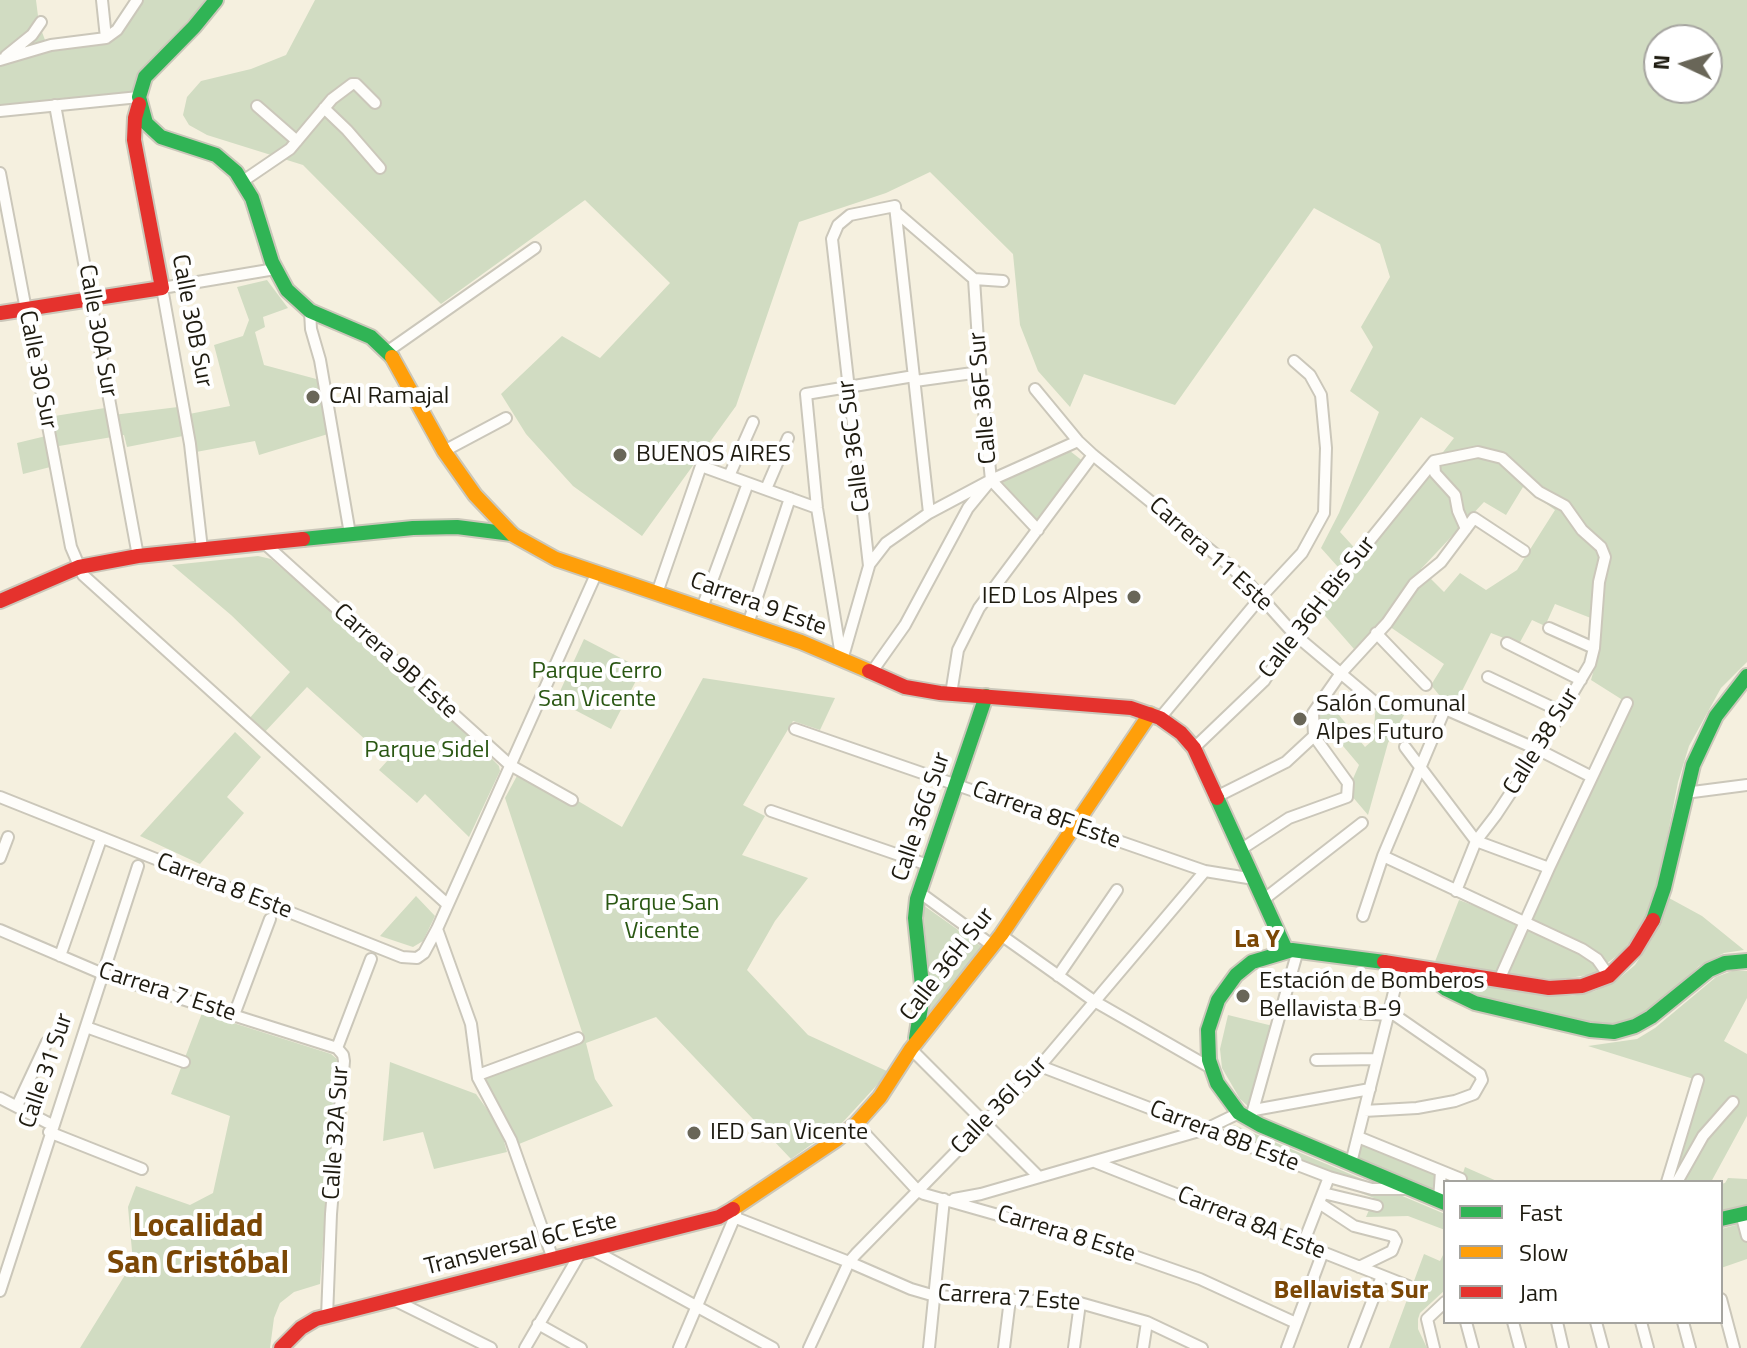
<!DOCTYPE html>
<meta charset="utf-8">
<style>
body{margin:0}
#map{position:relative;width:1747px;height:1348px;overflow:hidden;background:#f5f0df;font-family:"Titillium Web",sans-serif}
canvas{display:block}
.legend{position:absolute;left:1443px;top:1180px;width:280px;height:144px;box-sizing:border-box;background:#fff;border:2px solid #a5a49f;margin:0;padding:10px 14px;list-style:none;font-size:24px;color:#1e1b10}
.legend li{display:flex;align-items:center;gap:16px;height:40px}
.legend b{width:40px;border:2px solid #a5a49f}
.north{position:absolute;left:1643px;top:24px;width:80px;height:80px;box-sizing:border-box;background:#fff;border:2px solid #a5a49f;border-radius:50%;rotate:274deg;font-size:22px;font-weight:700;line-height:32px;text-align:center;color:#1e1b10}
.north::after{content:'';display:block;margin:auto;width:28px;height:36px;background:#696658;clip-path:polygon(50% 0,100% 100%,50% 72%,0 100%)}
</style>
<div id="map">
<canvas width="1747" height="1348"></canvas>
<ul class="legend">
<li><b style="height:10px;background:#30b455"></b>Fast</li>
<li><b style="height:10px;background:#ff9f0a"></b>Slow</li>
<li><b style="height:10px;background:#e5322d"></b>Jam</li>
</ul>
<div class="north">N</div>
</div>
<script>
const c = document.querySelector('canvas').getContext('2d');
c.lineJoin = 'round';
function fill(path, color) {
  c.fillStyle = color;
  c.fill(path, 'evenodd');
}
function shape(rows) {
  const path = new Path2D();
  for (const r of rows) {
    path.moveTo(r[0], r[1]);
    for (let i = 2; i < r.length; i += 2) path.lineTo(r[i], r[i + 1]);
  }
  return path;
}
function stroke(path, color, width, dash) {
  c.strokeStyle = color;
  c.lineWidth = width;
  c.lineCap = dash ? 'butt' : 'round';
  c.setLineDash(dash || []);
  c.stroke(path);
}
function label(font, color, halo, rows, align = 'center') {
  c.font = font + ' "Titillium Web",sans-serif';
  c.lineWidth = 8;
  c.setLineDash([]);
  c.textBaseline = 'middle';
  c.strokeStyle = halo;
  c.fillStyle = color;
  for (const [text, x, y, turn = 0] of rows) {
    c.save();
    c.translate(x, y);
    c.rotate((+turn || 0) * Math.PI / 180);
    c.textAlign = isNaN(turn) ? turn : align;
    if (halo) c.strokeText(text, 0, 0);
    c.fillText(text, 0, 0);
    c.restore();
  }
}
fill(shape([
 [0,0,36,0,39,24,48,48,103,42,141,0,205,0,184,25,144,66,133,92,0,108],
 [315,0,1747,0,1747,662,1721,688,1689,746,1678,782,1659,879,1643,924,1623,951,1593,974,1558,980,1505,973,1629,704,1591,680,1598,655,1601,622,1555,604,1545,626,1532,620,1519,644,1491,633,1452,711,1431,685,1444,664,1383,622,1354,649,1319,609,1346,576,1321,548,1339,513,1379,412,1350,391,1373,347,1361,327,1390,277,1380,244,1314,208,1175,405,1084,374,1070,407,1038,371,1020,325,1013,254,930,172,886,193,799,222,736,406,642,536,573,486,526,434,501,394,562,336,600,358,670,283,585,200,441,304,303,165,207,135,189,125,183,115,187,97,201,81,251,69,286,55],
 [1659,40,1707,40,1707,88,1659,88],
 [1421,417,1454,438,1362,556,1340,532],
 [1523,487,1555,510,1517,570,1486,590,1460,573,1444,592,1421,569,1484,502,1506,515],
 [267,280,288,308,263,317,265,327,255,332,264,365,320,380,328,434,259,455,255,441,196,452,193,434,127,447,124,435,59,446,62,464,23,474,17,443,46,436,42,418,111,407,113,415,178,407,179,416,230,406,214,345,243,336,249,320,237,287],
 [1070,451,1084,462,1036,521,1002,482],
 [258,556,271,559,331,610,457,723,499,766,500,771,469,837,425,794,417,803,379,770,388,760,307,687,263,734,248,720,290,672,231,615,172,565],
 [584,639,642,669,611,729,556,700],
 [703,678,835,698,820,730,793,721,743,805,765,816,742,855,808,878,775,921,747,970,808,1035,889,1072,843,1122,791,1159,656,1017,586,1043,595,1079,613,1106,519,1144,484,1078,584,1038,505,798,518,774,573,798,622,827],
 [1395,699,1407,710,1388,743,1368,815,1351,795,1352,781,1359,765,1338,740,1325,743,1316,726,1316,717,1320,709,1335,710,1365,747,1373,740,1376,703,1386,711],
 [235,732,261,757,227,797,244,813,200,864,140,836],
 [416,896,435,916,423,941,413,947,380,936],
 [1669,898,1702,916,1744,950,1724,953,1699,966,1664,1001,1631,1022,1611,1027,1593,1026,1477,997,1435,975,1555,996,1572,996,1595,991,1616,981,1635,965,1652,939],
 [1459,900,1518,922,1496,973,1434,964],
 [923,905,985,949,928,1023,930,988],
 [1732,971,1747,971,1747,998,1724,1041,1747,1054,1747,1116,1711,1182,1667,1182,1697,1080,1588,1046,1637,1039,1655,1028,1716,977],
 [202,1013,331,1054,337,1059,320,1284,294,1292,280,1303,274,1318,270,1348,80,1348,133,1262,128,1207,136,1186,190,1205,213,1193,230,1116,171,1094],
 [1228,1015,1273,1026,1251,1109,1240,1099,1222,1068,1220,1049],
 [390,1062,476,1094,500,1127,507,1152,434,1169,423,1132,383,1141],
 [1234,1125,1445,1214,1445,1230,1408,1216,1366,1217,1374,1198,1213,1136],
 [1363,1139,1461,1179,1465,1167,1499,1182,1445,1182,1445,1195,1356,1161],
 [1728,1178,1747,1179,1747,1207,1721,1212,1721,1184,1725,1183],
 [1747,1222,1747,1259,1721,1268,1721,1229],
 [1445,1251,1445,1290,1420,1313,1418,1319,1418,1329,1427,1348,1389,1348,1424,1254,1440,1261]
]), '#d1dcc2');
const street = shape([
 [102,0,106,38],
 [6,56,32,35,41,22],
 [0,60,51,45,106,38,117,30,137,0],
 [55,105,138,556],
 [257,106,297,141],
 [324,108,347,130,380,168],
 [0,111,139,97],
 [0,173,71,547,83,575,447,904],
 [243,181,290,149,332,99,352,84,356,84,375,103],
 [896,212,974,279,1003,281],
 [310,311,311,329,320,360,350,534],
 [388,351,535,248],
 [915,381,980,372],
 [1035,389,1078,441,1093,455,1230,566,1250,585,1294,634,1376,703],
 [444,451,506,418],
 [1434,461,1478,452,1502,458,1539,492,1565,506,1582,530,1601,547,1605,557,1599,582,1594,648,1590,664,1539,750,1496,815,1476,841,1456,891],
 [1434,461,1435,473,1455,495,1458,511,1466,529],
 [729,476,753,422],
 [991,480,1038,530],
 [766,489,788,438],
 [263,542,510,765,572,800],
 [202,549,190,444,162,288,275,269],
 [869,565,886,543,929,513,991,480,1078,441],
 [657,593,701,466,817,508],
 [702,608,748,483],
 [748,624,790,498],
 [1549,628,1594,648],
 [1376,633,1426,685],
 [1507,643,1581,680],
 [841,656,817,508,806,394,914,376],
 [842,660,869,566,832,239,838,225,850,215,895,206,929,513],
 [871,673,905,625,968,508,991,480,980,372,974,279],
 [1488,677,1562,712],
 [951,694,958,650,979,608,1093,455],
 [1160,718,1261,597,1302,553,1324,513,1326,448,1321,395,1310,375,1294,361],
 [795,729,1205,871,1254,879],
 [1405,747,1476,841,1549,868],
 [1194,748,1264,681,1294,634,1434,461],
 [1685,793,1747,785],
 [0,797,402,957,417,958,424,953,437,929,597,572],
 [1216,797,1286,762,1314,736],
 [771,811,928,865],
 [1240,850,1289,818,1347,797,1348,783,1314,736,1313,713,1341,673,1387,623,1414,584,1441,562,1474,518,1524,551],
 [1383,856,1582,949,1597,959,1609,976],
 [0,858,8,837],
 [919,892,993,946],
 [1263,900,1362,823],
 [1363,916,1383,856,1445,709,1539,750,1592,777],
 [437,929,471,1024,478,1078,511,1140,553,1259],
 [0,930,103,974,337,1048],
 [1001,935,1094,1001,1211,1068],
 [60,956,101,839],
 [1058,976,1117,890],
 [1499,980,1549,868,1627,703],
 [1282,1008,1388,1015],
 [234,1015,270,919],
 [86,1027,184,1062],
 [337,1048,371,959],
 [911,1049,1039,1177],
 [1316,1060,1377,1059],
 [1040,1066,1329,1177,1372,1189,1408,1189],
 [478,1075,578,1038],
 [0,1098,52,1125],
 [17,1106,47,1042],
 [1254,1110,1370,1089],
 [1364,1111,1417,1108,1455,1101,1474,1094,1482,1080,1480,1074,1389,1011],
 [1250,1121,1298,950],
 [856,1124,918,1191,924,1194,1097,1243,1200,1279,1296,1323],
 [49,1132,142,1169],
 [1358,1137,1461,1179],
 [1095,1162,1408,1286],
 [1351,1163,1401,964],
 [1667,1182,1698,1080],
 [1677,1182,1703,1136,1733,1102],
 [1323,1193,1377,1206],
 [954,1199,981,1194,1206,1129,1239,1113],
 [1439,1200,1441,1171],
 [1319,1203,1354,1226,1393,1236,1396,1241,1392,1251,1359,1267],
 [726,1214,849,1262,911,1289,935,1296,1080,1303,1147,1322,1202,1348],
 [1741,1214,1747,1236],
 [1303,1244,1329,1177],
 [591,1249,773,1348],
 [0,1291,138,866],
 [1721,1299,1734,1348],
 [394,1300,491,1348],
 [327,1317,331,1214,344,1061,343,1055,337,1048],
 [1466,1322,1473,1348],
 [1513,1322,1520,1348],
 [1557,1322,1563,1348],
 [1596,1322,1603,1348],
 [1641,1322,1648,1348],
 [1683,1322,1690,1348],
 [538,1324,581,1348],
 [525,1348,581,1252],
 [679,1348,736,1214],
 [809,1348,849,1262,856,1254,1040,1066,1205,871],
 [929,1348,944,1199],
 [1004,1348,1010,1299],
 [1074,1348,1080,1303],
 [1143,1348,1147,1322],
 [1287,1348,1323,1252],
 [1354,1348,1382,1276],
 [1434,1348,1427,1319,1445,1302]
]);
const fast = shape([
 [216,0,194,27,145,77,139,97,146,123,161,137,216,155,236,172,252,198,272,262,287,290,310,311,371,337,392,357],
 [303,539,413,528,457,527,512,534],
 [1217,798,1286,950],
 [1653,920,1664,888,1693,765,1716,716,1747,676],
 [1384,962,1292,950,1252,962,1236,975,1218,1000,1208,1030,1209,1060,1217,1083,1239,1113,1260,1125,1445,1203],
 [1419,968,1446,989,1475,1003,1590,1030,1614,1032,1635,1026,1651,1017,1709,970,1725,963,1747,961],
 [916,1038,923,995,915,918,917,899,986,696],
 [1721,1219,1747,1213]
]);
const slow = shape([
 [392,357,444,451,475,495,513,535,556,559,801,642,869,671],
 [733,1209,836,1140,856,1124,880,1097,911,1049,1001,935,1150,714]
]);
const jam = shape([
 [0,313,162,288,134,140,135,118,139,104],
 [0,601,79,567,138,556,303,539],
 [869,671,905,687,940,693,1131,708,1160,718,1181,733,1194,748,1217,798],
 [1384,962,1549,988,1582,986,1609,976,1635,950,1653,920],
 [281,1348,301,1328,316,1319,719,1217,733,1209]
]);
stroke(street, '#cbc7ba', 14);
stroke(fast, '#cbc7ba', 18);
stroke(slow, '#cbc7ba', 18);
stroke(jam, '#cbc7ba', 18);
stroke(street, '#fefdfa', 10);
stroke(fast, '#30b455', 14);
stroke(slow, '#ff9f0a', 14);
stroke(jam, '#e5322d', 14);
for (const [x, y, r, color] of [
 [313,397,8,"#696658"],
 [620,455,8,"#696658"],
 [1134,597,8,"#696658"],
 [1300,719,8,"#696658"],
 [1243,996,8,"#696658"],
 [694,1133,8,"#696658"]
]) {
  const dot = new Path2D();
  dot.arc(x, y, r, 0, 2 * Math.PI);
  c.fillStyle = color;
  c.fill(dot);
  stroke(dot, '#fff', 3);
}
label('24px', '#1e1b10', '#fff', [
 ["Calle 30B Sur",191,321,79],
 ["Calle 30A Sur",97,331,80],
 ["Calle 30 Sur",37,370,79],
 ["Calle 36F Sur",984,398,-95],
 ["Calle 36C Sur",855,446,-97],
 ["Carrera 11 Este",1210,555,42],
 ["Carrera 9 Este",758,605,20],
 ["Calle 36H Bis Sur",1318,608,-52],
 ["Carrera 9B Este",395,662,42],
 ["Calle 38 Sur",1542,742,-58],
 ["Carrera 8F Este",1046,816,20],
 ["Calle 36G Sur",922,817,-71],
 ["Carrera 8 Este",224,887,21],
 ["Calle 36H Sur",948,965,-52],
 ["Carrera 7 Este",167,993,18],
 ["Calle 31 Sur",47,1071,-71],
 ["Calle 36I Sur",1000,1106,-46],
 ["Calle 32A Sur",337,1133,-86],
 ["Carrera 8B Este",1224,1137,21],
 ["Carrera 8A Este",1251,1224,22],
 ["Carrera 8 Este",1066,1235,17],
 ["Transversal 6C Este",521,1245,-14],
 ["Carrera 7 Este",1009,1299,4]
]);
label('24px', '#1e1b10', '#fff', [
 ["CAI Ramajal",329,397],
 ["BUENOS AIRES",636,455],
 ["IED Los Alpes",1118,597,"right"],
 ["Salón Comunal",1316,705],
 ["Alpes Futuro",1316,733],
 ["Estación de Bomberos",1259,982],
 ["Bellavista B-9",1259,1010],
 ["IED San Vicente",710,1133]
], 'left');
label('24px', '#2a5713', '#fff', [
 ["Parque Cerro",597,672],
 ["San Vicente",597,700],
 ["Parque Sidel",427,751],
 ["Parque San",662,904],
 ["Vicente",662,932]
]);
label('bold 26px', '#7b4705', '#fff', [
 ["La Y",1257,941],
 ["Bellavista Sur",1351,1292]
]);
label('bold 32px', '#7b4705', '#fff', [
 ["Localidad",198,1228],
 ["San Cristóbal",198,1265]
]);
</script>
